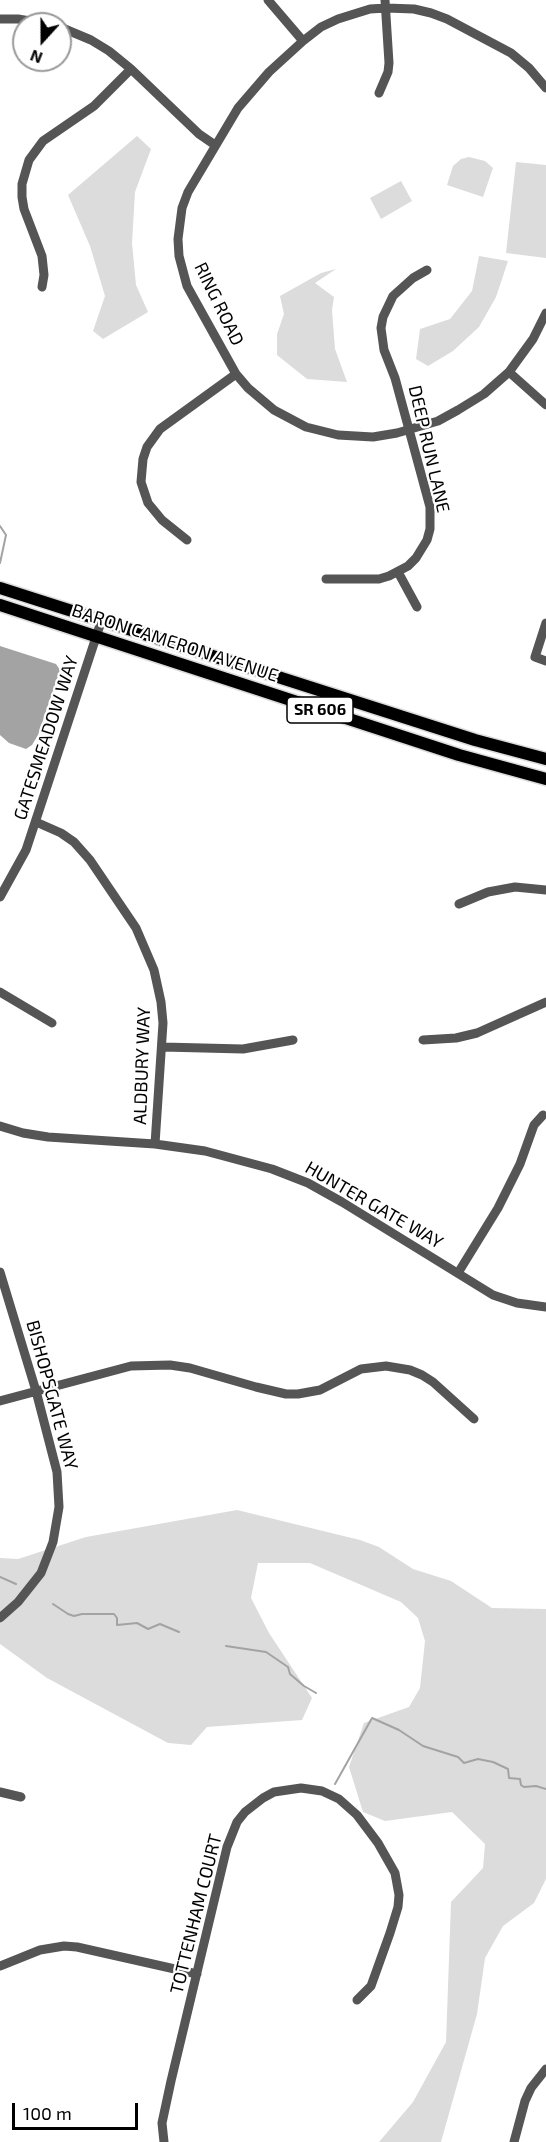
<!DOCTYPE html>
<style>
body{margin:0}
#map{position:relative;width:546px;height:2142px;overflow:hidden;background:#fff;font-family:"Exo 2",sans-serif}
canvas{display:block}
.north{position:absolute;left:12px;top:12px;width:60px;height:60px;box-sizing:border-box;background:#fff;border:2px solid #999;border-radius:50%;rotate:201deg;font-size:16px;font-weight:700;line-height:24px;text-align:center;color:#000}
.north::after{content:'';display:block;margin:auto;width:21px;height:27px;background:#000;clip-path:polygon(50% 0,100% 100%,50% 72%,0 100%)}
.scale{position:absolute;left:12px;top:2103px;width:126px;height:27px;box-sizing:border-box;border:3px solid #000;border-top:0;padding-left:8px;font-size:18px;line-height:21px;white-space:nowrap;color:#000;-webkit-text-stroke:4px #fff;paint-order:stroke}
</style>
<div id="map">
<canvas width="546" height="2142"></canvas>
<div class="north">N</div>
<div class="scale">100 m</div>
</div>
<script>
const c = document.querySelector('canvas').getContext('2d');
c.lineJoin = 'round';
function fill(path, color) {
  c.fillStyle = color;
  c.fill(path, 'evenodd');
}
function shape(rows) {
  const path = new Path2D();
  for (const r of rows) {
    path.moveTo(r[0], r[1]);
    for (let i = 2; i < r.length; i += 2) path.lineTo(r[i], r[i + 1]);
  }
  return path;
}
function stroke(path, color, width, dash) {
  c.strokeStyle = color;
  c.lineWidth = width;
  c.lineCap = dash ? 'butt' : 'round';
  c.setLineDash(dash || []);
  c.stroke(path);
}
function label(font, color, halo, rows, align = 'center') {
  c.font = font + ' "Exo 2",sans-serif';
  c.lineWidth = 4.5;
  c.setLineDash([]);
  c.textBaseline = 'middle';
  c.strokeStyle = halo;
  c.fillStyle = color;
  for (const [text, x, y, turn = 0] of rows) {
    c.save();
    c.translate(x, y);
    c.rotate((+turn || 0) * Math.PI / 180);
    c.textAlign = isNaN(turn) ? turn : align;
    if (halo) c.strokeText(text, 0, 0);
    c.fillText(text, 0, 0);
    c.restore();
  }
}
fill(shape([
 [137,136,151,149,135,192,132,243,136,285,148,312,103,339,93,331,105,296,90,246,68,195],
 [469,157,485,161,493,168,483,197,447,185,453,166,461,159],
 [516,162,546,165,546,258,506,253],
 [401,181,412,201,381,219,370,198],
 [479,256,508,261,496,297,479,327,453,351,428,366,416,359,420,329,450,319,472,291],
 [336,269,315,283,334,297,332,310,335,349,347,382,307,379,277,355,277,334,284,314,280,296,321,273],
 [237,1510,360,1540,379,1547,413,1569,451,1581,492,1608,546,1609,546,1879,534,1903,503,1926,485,1958,477,2014,441,2142,379,2142,413,2102,446,2042,451,1902,483,1868,485,1844,452,1812,385,1821,363,1812,349,1767,364,1723,409,1707,420,1688,425,1641,418,1618,401,1602,310,1563,258,1563,251,1598,269,1633,312,1698,302,1720,207,1727,191,1745,168,1743,47,1678,0,1644,0,1558,18,1559,86,1537]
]), '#dcdcdc');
fill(shape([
 [0,646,56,664,60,670,38,735,32,745,26,749,9,743,0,735]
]), '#a3a3a3');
stroke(shape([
 [0,526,6,535,0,563],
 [0,1577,16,1584],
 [53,1604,68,1614,74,1616,82,1614,114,1614,117,1618,117,1625,137,1623,148,1629,160,1624,179,1632],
 [226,1646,266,1652,288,1667,290,1674,304,1686,316,1693],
 [335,1784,372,1718,399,1730,423,1746,458,1757,464,1763,478,1759,493,1762,508,1769,509,1778,520,1779,521,1785,524,1787,536,1786,546,1789]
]), '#a3a3a3', 2);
const major = shape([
 [0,588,475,740,546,759],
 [0,605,459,755,546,779]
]);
stroke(major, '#dbdbdb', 15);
stroke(shape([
 [268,0,303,41],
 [0,19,18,19,48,24],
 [60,27,91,40,109,51,131,69,199,134,215,145],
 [546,88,529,68,511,53,447,19,431,13,414,9,386,8,370,9,338,19,321,27,303,41,269,72,238,108,188,192,182,208,178,239,179,256,187,286,236,374,248,388,274,410,306,427,338,435,373,437,397,433,438,421,458,410,484,394,509,372,533,339,546,313],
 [379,93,388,72,389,63,385,0],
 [42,287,44,275,42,256,24,209,22,197,22,184,29,160,43,141,94,106,131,69],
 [509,372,546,405],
 [187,540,162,520,148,503,141,482,143,459,147,447,160,429,236,374],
 [398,572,417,607],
 [326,579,379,579,389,576,408,566,416,558,427,540,430,529,430,507,395,378,384,350,381,328,383,317,393,296,413,278,427,270],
 [546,623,535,657,546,661],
 [36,822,61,833,74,842,90,860,136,928,154,970,161,1002,163,1023,155,1144],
 [0,897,26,850,102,619],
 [459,904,488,892,515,887,546,890],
 [0,992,52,1023],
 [423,1040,456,1038,477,1033,546,1002],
 [163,1047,243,1049,293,1040],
 [0,1126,23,1133,48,1137,155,1144,205,1151,272,1169,308,1183,342,1202,493,1295,517,1303,546,1307],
 [0,1272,36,1391,57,1472,59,1507,53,1542,41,1573,18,1602,0,1618],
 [458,1273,498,1208,520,1164,534,1125,543,1115],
 [0,1401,131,1366,170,1365,190,1368,256,1387,286,1394,298,1394,320,1390,361,1369,386,1366,410,1370,422,1375,433,1382,474,1419],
 [0,1792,21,1797],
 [0,1966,40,1950,64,1946,77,1947,197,1974],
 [164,2142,162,2123,171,2081,227,1847,237,1822,245,1812,263,1798,274,1792,301,1788,322,1791,339,1799,357,1815,378,1843,395,1873,399,1895,398,1907,390,1933,371,1986,357,2000],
 [514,2142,525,2101,531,2088,546,2069]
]), '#555', 9);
stroke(major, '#000', 12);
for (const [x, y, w] of [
 [320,710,66]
]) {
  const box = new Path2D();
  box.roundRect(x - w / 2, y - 13, w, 26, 4.5);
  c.fillStyle = '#fff';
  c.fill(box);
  stroke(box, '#000', 1.5);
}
label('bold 16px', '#000', null, [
 ["SR 606",320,710]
]);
label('18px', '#000', '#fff', [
 ["RING ROAD",219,304,64],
 ["DEEP RUN LANE",429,449,77],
 ["BARON CAMERON AVENUE",175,643,18],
 ["GATESMEADOW WAY",46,738,-72],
 ["ALDBURY WAY",142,1066,-88],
 ["HUNTER GATE WAY",374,1205,30],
 ["BISHOPSGATE WAY",52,1395,75],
 ["TOTTENHAM COURT",196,1914,-76]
]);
</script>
